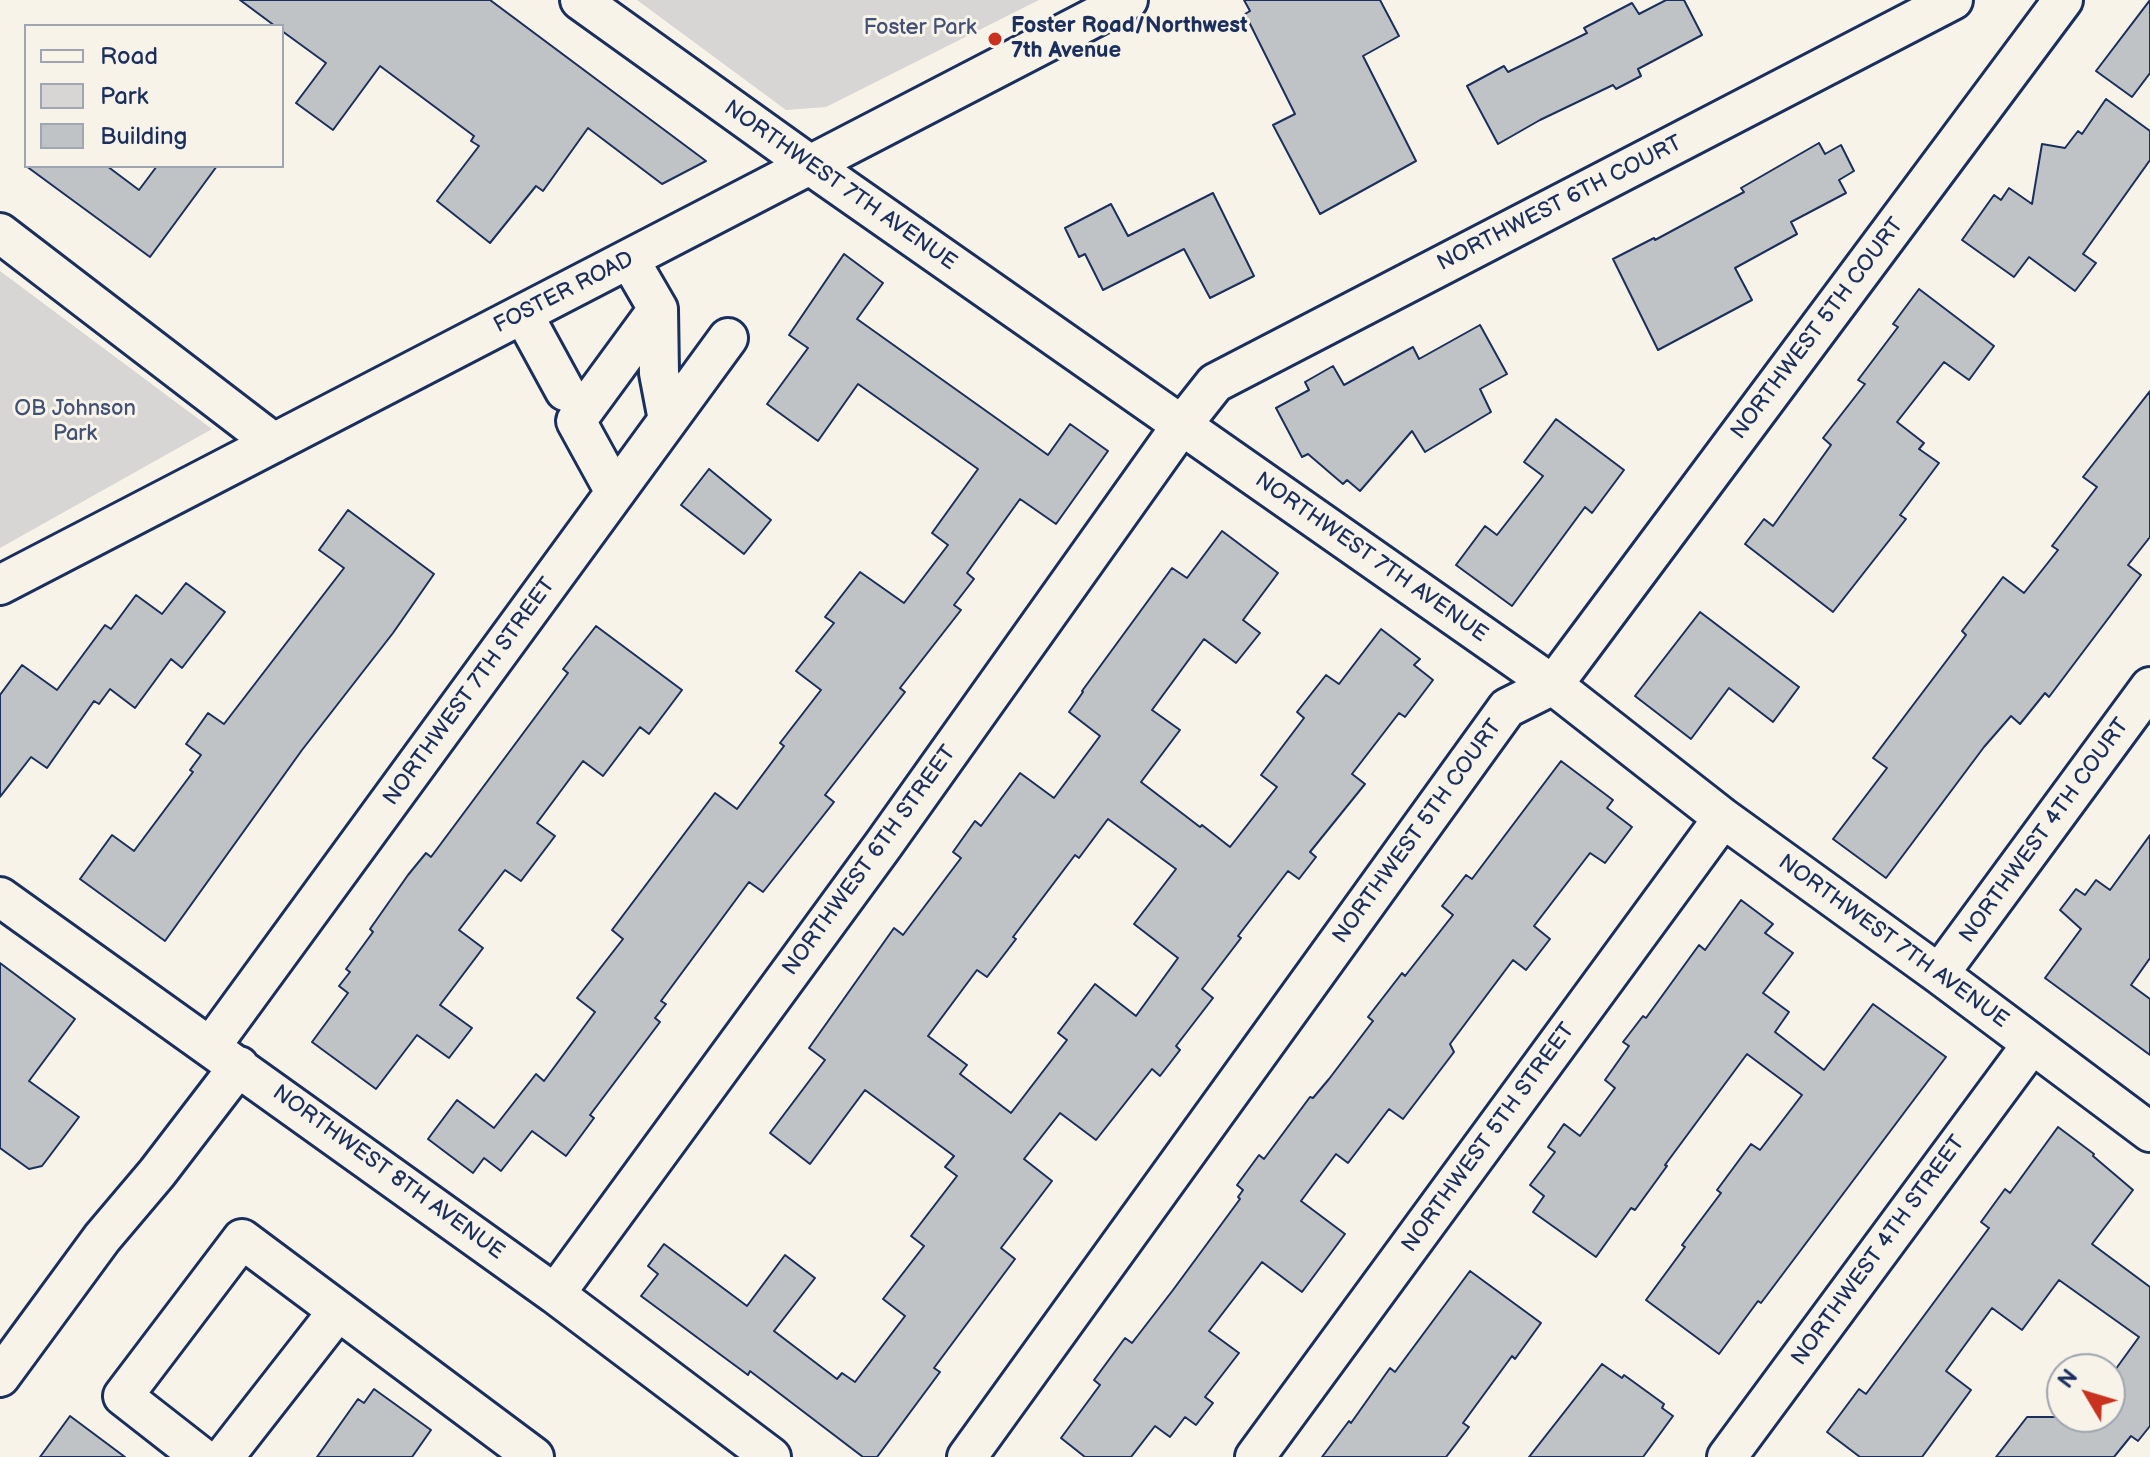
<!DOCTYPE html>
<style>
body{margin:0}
#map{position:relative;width:2150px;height:1457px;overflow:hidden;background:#f7f3e8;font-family:"Balsamiq Sans",sans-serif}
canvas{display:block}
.legend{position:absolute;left:24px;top:24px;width:260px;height:144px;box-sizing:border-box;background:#f7f3e8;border:2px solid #9fa5b1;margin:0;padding:10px 14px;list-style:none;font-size:24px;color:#1b2f5e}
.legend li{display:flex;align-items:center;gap:16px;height:40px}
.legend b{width:40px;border:2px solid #9fa5b1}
.north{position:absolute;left:2046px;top:1353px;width:80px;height:80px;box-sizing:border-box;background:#f7f3e8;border:2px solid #9fa5b1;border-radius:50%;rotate:308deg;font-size:22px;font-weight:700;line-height:32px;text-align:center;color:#1b2f5e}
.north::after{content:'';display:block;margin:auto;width:28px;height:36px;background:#c8321e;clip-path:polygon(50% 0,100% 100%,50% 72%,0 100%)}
</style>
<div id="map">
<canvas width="2150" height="1457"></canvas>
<ul class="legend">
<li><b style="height:10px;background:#f7f3e8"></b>Road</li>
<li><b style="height:22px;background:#d7d6d4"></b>Park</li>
<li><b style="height:22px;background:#c0c3c5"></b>Building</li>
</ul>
<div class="north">N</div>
</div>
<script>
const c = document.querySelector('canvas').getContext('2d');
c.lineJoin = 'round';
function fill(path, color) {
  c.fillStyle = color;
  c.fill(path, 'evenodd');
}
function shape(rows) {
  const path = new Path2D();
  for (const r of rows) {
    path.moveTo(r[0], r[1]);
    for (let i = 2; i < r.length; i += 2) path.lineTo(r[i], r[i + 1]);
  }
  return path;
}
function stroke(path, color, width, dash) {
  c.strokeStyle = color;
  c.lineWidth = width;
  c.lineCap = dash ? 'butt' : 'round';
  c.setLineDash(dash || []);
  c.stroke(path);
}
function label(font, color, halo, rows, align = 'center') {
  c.font = font + ' "Balsamiq Sans",sans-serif';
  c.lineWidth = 6;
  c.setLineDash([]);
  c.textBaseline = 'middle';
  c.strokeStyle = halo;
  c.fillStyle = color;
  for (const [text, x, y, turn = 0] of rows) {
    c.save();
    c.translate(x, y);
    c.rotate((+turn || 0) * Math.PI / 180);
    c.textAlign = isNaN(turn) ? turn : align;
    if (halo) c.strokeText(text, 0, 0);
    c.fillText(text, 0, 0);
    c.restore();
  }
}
fill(shape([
 [637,0,1039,0,826,107,786,110],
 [0,271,212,429,0,548]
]), '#d7d6d4');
const building = shape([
 [240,0,490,0,706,161,662,184,588,128,543,191,536,186,490,243,437,201,479,146,471,141,474,136,380,66,333,130,296,103,326,63,282,31,282,26,275,26,240,0],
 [1244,0,1380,0,1399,36,1363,56,1416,161,1320,214,1273,125,1295,114,1245,14,1250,11,1244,0],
 [1666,0,1684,0,1702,35,1638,69,1641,76,1616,89,1613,85,1540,120,1498,144,1467,86,1504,66,1508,72,1587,33,1584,28,1632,3,1639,14,1666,0],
 [2150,0,2150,73,2132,97,2096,71,2150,0],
 [2106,99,2150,131,2150,160,2083,254,2096,263,2075,291,2029,257,2014,277,1962,240,1994,195,2001,200,2009,188,2032,204,2042,144,2065,148,2078,131,2082,134,2106,99],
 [1819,143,1825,154,1841,145,1854,171,1839,180,1846,193,1791,222,1797,234,1735,268,1752,300,1658,350,1613,259,1654,238,1655,240,1744,192,1741,188,1819,143],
 [26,166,107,166,139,190,157,166,217,166,150,257,26,166],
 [1213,193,1254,276,1210,298,1184,249,1103,290,1085,254,1079,257,1065,228,1111,204,1128,236,1213,193],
 [844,254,883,283,857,319,1048,455,1070,424,1108,451,1056,524,1020,499,967,573,974,579,954,605,961,610,900,688,905,692,825,795,834,802,763,892,749,882,661,1001,666,1004,655,1018,660,1022,590,1115,594,1118,566,1156,532,1131,501,1171,484,1158,473,1173,428,1139,457,1100,494,1128,536,1074,544,1081,595,1012,577,998,623,939,612,930,715,793,737,809,784,746,780,743,821,690,796,671,834,623,825,617,860,572,904,603,948,545,932,533,978,469,858,384,818,441,767,404,808,348,789,335,844,254],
 [1919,289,1994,346,1969,380,1944,362,1897,422,1924,443,1919,449,1939,463,1900,515,1906,519,1833,612,1745,544,1764,519,1773,526,1831,445,1823,438,1865,384,1858,380,1898,327,1893,324,1919,289],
 [1480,325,1507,374,1480,389,1491,412,1425,452,1412,431,1360,491,1347,480,1343,484,1308,454,1302,457,1276,408,1309,390,1305,382,1333,366,1344,385,1413,347,1419,359,1480,325],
 [2150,391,2150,537,2128,565,2141,575,2049,697,2045,693,2020,724,2011,716,1984,747,1886,878,1833,839,1887,768,1873,758,1966,635,1962,631,2003,577,2024,593,2058,550,2052,546,2097,487,2083,477,2150,391],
 [1556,419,1624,470,1592,513,1585,507,1512,606,1456,565,1485,526,1497,535,1543,476,1524,462,1556,419],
 [709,469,771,520,744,554,681,505,709,469],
 [348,510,434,574,393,633,302,750,165,941,80,879,112,835,134,851,193,772,190,770,201,755,186,744,208,713,224,724,344,568,319,550,348,510],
 [1222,531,1278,573,1243,620,1260,633,1236,663,1204,639,1152,710,1180,730,1141,782,1200,827,1202,825,1230,847,1277,787,1261,775,1304,718,1297,712,1326,675,1339,684,1381,629,1420,659,1414,665,1433,680,1405,717,1399,713,1352,774,1365,784,1310,852,1316,857,1299,879,1288,871,1238,936,1241,938,1202,989,1213,998,1176,1046,1180,1050,1160,1076,1152,1069,1096,1140,1060,1113,1024,1159,1052,1181,1001,1248,1015,1259,934,1368,940,1372,877,1457,863,1457,750,1371,748,1375,641,1296,658,1274,648,1266,664,1244,747,1306,785,1255,815,1278,774,1331,837,1379,842,1373,855,1382,905,1316,883,1299,924,1246,911,1236,957,1176,945,1167,954,1156,865,1090,810,1164,770,1133,825,1060,809,1048,894,928,903,935,961,858,953,852,975,821,981,826,1020,773,1054,798,1100,736,1069,712,1083,692,1082,691,1172,568,1187,578,1222,531],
 [1108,819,1176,869,1134,924,1178,958,1136,1016,1095,984,1058,1033,1067,1040,1011,1113,960,1074,967,1065,928,1036,977,970,987,977,1016,939,1013,937,1075,855,1079,858,1108,819],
 [186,583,225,612,182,668,171,659,135,708,110,689,99,704,94,701,47,768,31,757,0,797,0,695,22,665,57,690,105,625,111,629,136,595,162,614,186,583],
 [1700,612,1799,687,1773,722,1729,688,1691,739,1635,696,1700,612],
 [596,626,682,690,649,734,640,727,603,776,583,761,537,823,555,836,521,881,505,870,459,930,483,948,440,1005,472,1028,449,1058,417,1035,376,1089,312,1042,348,993,339,986,350,972,346,969,373,932,370,929,408,875,426,853,431,857,568,673,563,669,596,626],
 [1561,761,1613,800,1607,808,1632,827,1605,863,1590,853,1534,926,1550,939,1526,970,1513,960,1450,1044,1454,1052,1403,1119,1389,1109,1348,1163,1336,1154,1301,1201,1345,1234,1302,1292,1262,1262,1209,1331,1239,1353,1205,1397,1213,1403,1196,1425,1185,1417,1170,1437,1155,1426,1131,1457,1085,1457,1061,1438,1100,1385,1094,1380,1125,1338,1132,1343,1173,1290,1240,1199,1238,1197,1243,1190,1237,1185,1259,1155,1264,1159,1310,1097,1313,1098,1329,1079,1373,1021,1368,1017,1402,973,1405,976,1453,915,1442,906,1466,875,1472,879,1561,761],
 [2150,835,2150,958,2131,985,2150,999,2150,1055,2045,978,2081,929,2060,910,2076,889,2085,895,2096,880,2110,890,2150,835],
 [1741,900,1773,924,1765,933,1793,953,1763,993,1789,1012,1775,1032,1824,1070,1873,1004,1946,1057,1761,1303,1758,1301,1719,1354,1646,1300,1685,1247,1682,1245,1721,1193,1717,1190,1751,1144,1760,1150,1802,1095,1747,1054,1665,1165,1667,1166,1635,1210,1631,1208,1596,1257,1533,1212,1544,1196,1530,1185,1555,1152,1548,1147,1564,1124,1580,1136,1615,1088,1605,1080,1629,1046,1623,1042,1643,1016,1646,1018,1699,945,1705,950,1741,900],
 [0,963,75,1019,29,1081,79,1117,42,1166,29,1169,0,1148,0,963],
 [2058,1127,2094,1154,2093,1156,2133,1190,2092,1244,2150,1287,2150,1426,2138,1441,2131,1436,2114,1457,1996,1457,2027,1417,2110,1417,2110,1377,2139,1337,2059,1280,2022,1330,1992,1308,1946,1371,1971,1390,1922,1457,1860,1457,1827,1432,1859,1389,1866,1394,1989,1228,1981,1222,2005,1189,2010,1193,2058,1127],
 [1470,1271,1541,1323,1515,1359,1512,1356,1463,1423,1469,1427,1446,1457,1322,1457,1349,1421,1351,1423,1390,1368,1395,1372,1470,1271],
 [1602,1364,1622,1378,1624,1375,1664,1404,1662,1408,1673,1416,1643,1457,1529,1457,1602,1364],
 [374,1389,431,1430,412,1457,317,1457,358,1399,364,1403,374,1389],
 [70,1416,125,1457,40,1457,70,1416]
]);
fill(building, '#c0c3c5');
stroke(building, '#1b2f5e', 2);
const minor = shape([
 [580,0,810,165,1553,685,1723,818,1939,974,2150,1132],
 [0,233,274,443],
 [629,259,658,309,659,373,668,420],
 [523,314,565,391],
 [615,492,576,421,658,309],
 [0,585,1128,0],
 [0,897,555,1294,771,1457],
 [1939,974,2150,687],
 [211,1046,728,338],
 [555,1294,884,844,1181,426,1215,383,1953,0],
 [0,1377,102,1238,157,1173,239,1066],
 [201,1457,123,1396,242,1239,534,1457],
 [224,1457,338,1311],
 [967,1457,1507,708,1553,685,2063,0],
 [1255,1457,1723,818],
 [1727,1457,2032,1044]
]);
stroke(minor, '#1b2f5e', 44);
stroke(minor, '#f7f3e8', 38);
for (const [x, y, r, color] of [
 [995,39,8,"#c8321e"]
]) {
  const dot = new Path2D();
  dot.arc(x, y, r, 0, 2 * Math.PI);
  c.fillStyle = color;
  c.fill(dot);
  stroke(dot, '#f7f3e8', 3);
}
label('bold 22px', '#1b2f5e', '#f7f3e8', [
 ["Foster Road/Northwest",1011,26],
 ["7th Avenue",1011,51]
], 'left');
label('22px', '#415076', '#f7f3e8', [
 ["Foster Park",920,28],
 ["OB Johnson",75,409],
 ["Park",75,434]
]);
label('22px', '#1b2f5e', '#f7f3e8', [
 ["NORTHWEST 7TH AVENUE",840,186,35],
 ["NORTHWEST 6TH COURT",1560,204,-27],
 ["FOSTER ROAD",564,293,-27],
 ["NORTHWEST 5TH COURT",1818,329,-53],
 ["NORTHWEST 7TH AVENUE",1371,558,35],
 ["NORTHWEST 7TH STREET",470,692,-54],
 ["NORTHWEST 4TH COURT",2045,831,-54],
 ["NORTHWEST 5TH COURT",1418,832,-54],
 ["NORTHWEST 6TH STREET",870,861,-54],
 ["NORTHWEST 7TH AVENUE",1893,942,36],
 ["NORTHWEST 5TH STREET",1489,1138,-54],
 ["NORTHWEST 8TH AVENUE",388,1173,36],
 ["NORTHWEST 4TH STREET",1879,1251,-54]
]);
</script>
